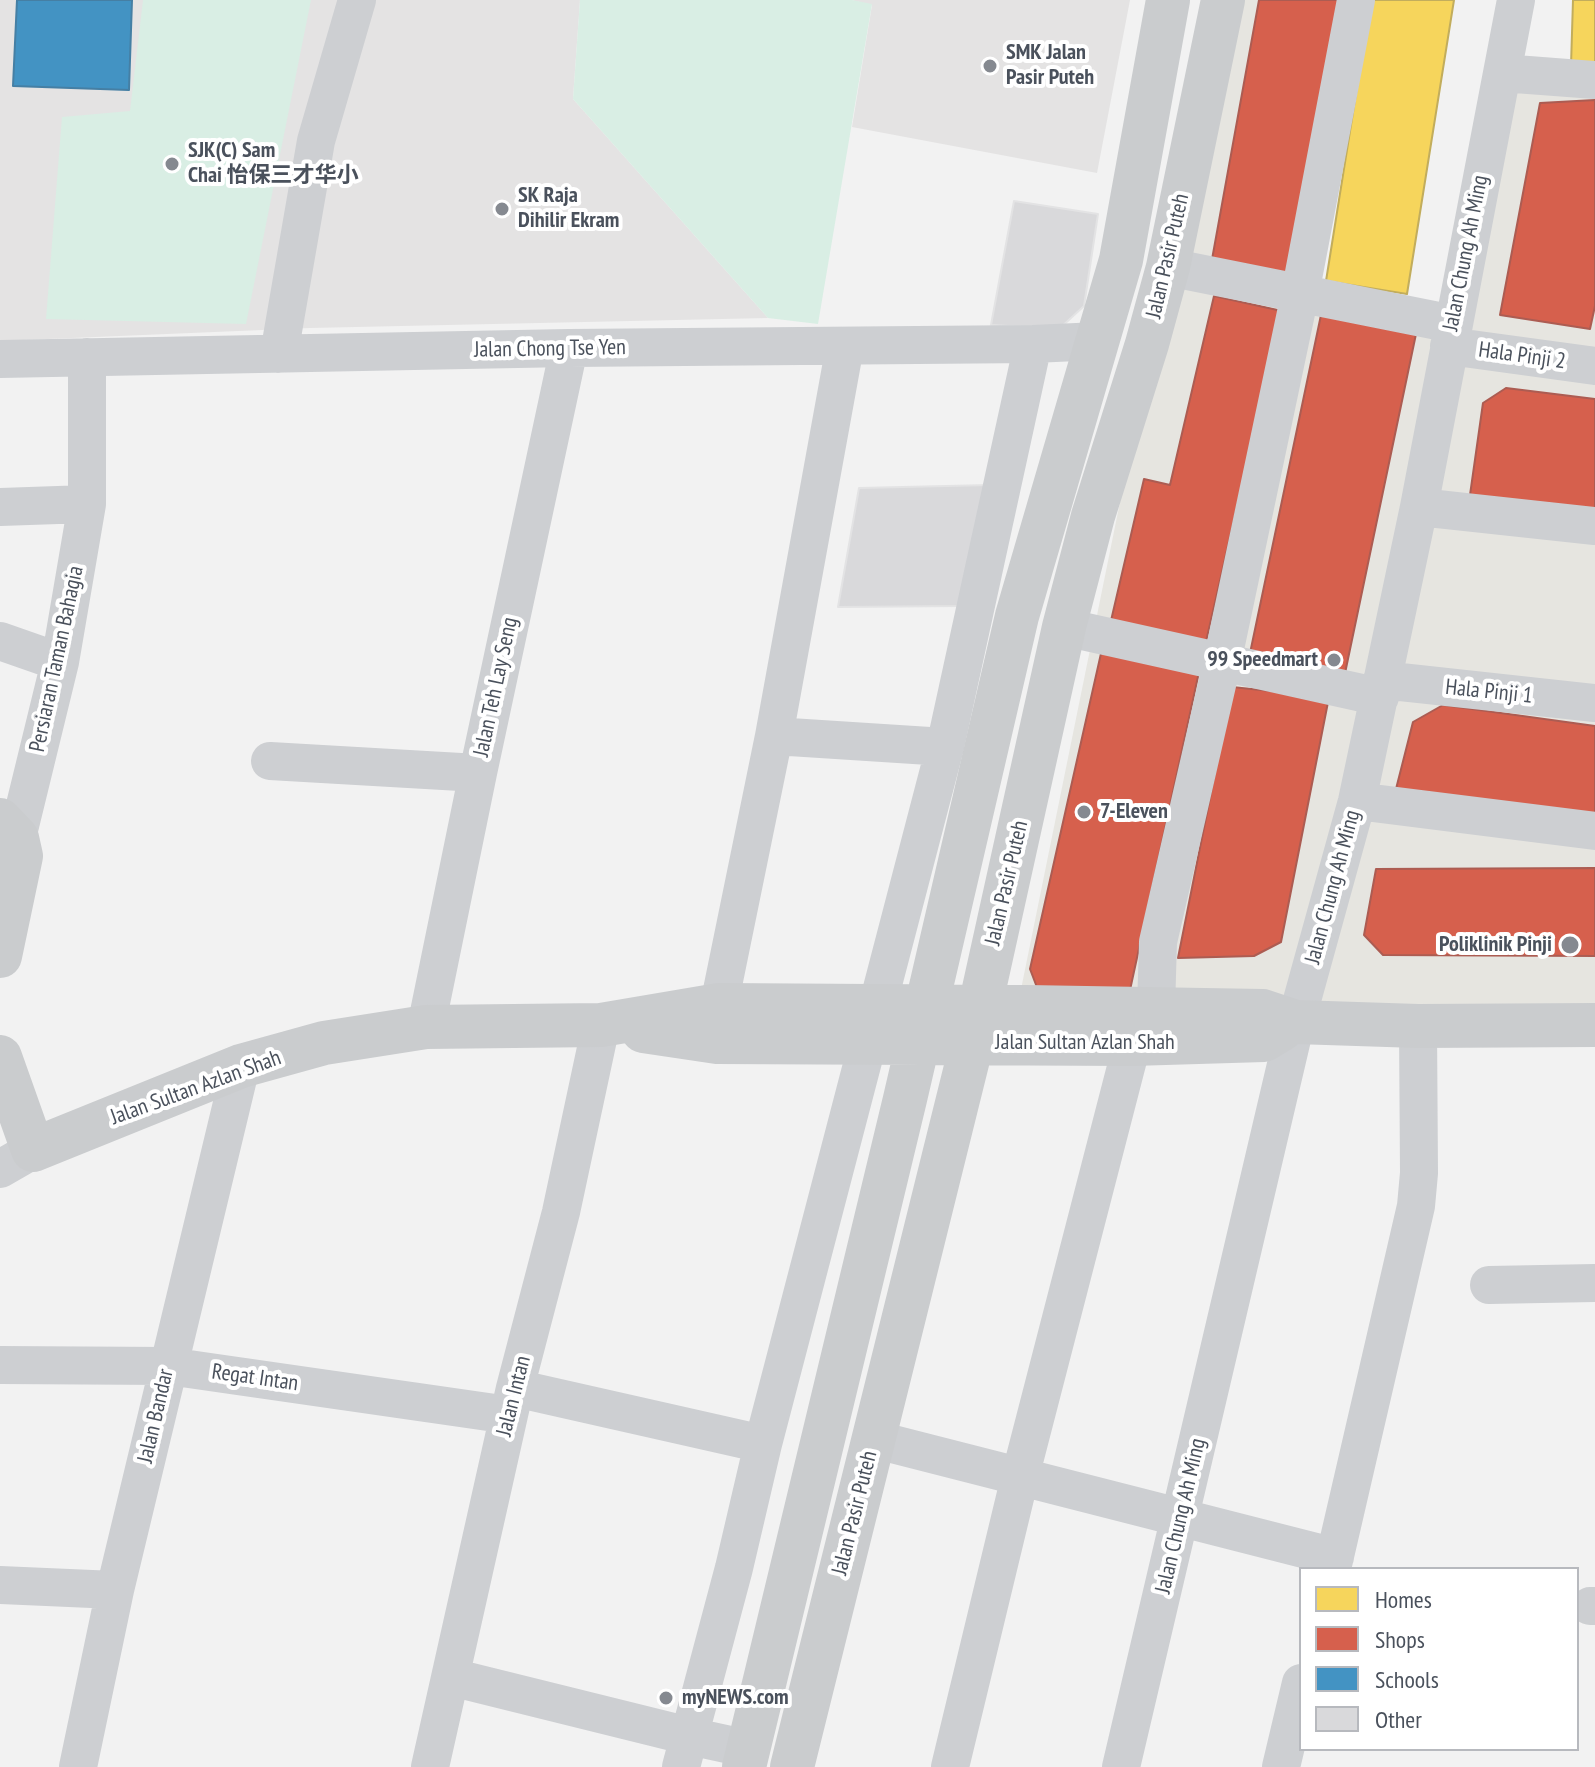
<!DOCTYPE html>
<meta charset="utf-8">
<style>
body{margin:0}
#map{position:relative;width:1595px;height:1767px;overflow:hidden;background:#f2f2f2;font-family:"PT Sans Narrow",sans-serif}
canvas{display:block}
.legend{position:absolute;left:1299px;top:1567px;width:280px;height:184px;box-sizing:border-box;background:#fff;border:2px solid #b7b9be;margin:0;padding:10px 14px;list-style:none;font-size:24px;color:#4a515c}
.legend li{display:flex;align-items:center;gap:16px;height:40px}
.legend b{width:40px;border:2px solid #b7b9be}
</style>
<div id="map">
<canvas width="1595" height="1767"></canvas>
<ul class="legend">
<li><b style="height:22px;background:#f6d55c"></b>Homes</li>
<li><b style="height:22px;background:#d6604d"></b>Shops</li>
<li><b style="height:22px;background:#4393c3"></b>Schools</li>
<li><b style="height:22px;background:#d9d9db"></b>Other</li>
</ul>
</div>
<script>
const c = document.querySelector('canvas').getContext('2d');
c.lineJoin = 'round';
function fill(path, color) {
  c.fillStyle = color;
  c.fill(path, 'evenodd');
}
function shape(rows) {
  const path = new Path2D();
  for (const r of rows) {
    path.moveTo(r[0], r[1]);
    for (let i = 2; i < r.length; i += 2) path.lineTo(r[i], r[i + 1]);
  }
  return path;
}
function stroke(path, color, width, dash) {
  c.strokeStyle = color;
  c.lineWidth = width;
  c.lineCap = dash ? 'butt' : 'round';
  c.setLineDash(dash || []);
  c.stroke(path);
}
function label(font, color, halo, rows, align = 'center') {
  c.font = font + ' "PT Sans Narrow","Noto Sans SC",sans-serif';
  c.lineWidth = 8;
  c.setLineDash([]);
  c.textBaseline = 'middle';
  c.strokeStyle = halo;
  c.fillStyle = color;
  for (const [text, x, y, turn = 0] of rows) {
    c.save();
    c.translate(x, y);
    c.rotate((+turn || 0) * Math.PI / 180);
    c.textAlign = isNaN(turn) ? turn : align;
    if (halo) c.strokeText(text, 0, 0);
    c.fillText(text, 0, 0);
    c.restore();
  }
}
fill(shape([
 [1222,0,1352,0,1299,289,1449,322,1502,67,1595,78,1595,1020,1017,1009]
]), '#e6e5e0');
fill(shape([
 [0,0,580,0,573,99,768,318,310,328,0,341],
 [851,0,1130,0,1097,173,852,127,872,5]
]), '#e4e3e3');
fill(shape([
 [143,0,311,0,246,324,46,319,62,117,130,111],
 [580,0,852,0,872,4,818,324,768,318,573,99]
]), '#d9eee4');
const homes = shape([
 [1371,0,1454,0,1407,294,1326,281,1371,0],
 [1573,0,1595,0,1595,67,1571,66,1573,0]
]);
fill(homes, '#f6d55c');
stroke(homes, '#c2ad5c', 2);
const shops = shape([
 [1259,0,1345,0,1289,280,1211,265,1259,0],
 [1595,100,1595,306,1590,329,1500,315,1540,103,1595,100],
 [1214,296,1282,311,1205,646,1110,625,1144,479,1170,485,1214,296],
 [1321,315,1416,334,1344,678,1249,658,1321,315],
 [1506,388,1595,399,1595,510,1470,495,1483,403,1506,388],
 [1102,649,1199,672,1130,990,1038,990,1030,969,1102,649],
 [1232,687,1329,697,1281,942,1254,956,1178,958,1232,687],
 [1443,705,1595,726,1595,814,1396,789,1413,722,1443,705],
 [1595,868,1595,956,1383,955,1364,935,1376,869,1595,868]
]);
fill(shops, '#d6604d');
stroke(shops, '#ac5c52', 2);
const schools = shape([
 [17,0,132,0,129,90,13,86,17,0]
]);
fill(schools, '#4393c3');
stroke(schools, '#457fa4', 2);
const building = shape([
 [1014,201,1098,214,1084,306,1059,329,991,325,1014,201],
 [990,485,960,606,838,607,859,488,990,485]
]);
fill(building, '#d9d9db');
stroke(building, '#e3e3e4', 2);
stroke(shape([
 [1502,73,1595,80],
 [1168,267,1453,324],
 [1449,346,1595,366],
 [279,354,316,141,357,0],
 [0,359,569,348,1033,344,1099,341],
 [0,507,87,504],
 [1419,507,1595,526],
 [1064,627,1380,697],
 [0,641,60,662],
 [1382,680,1595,703],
 [774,736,945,747],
 [270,761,478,773],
 [1357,801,1595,831],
 [17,838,60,662,87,504,87,357],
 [719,1005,774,736,845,346],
 [1156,1009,1158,942,1222,663,1300,294,1356,0],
 [426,1027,478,773,569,348],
 [0,1169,33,1150],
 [1489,1285,1595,1283],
 [0,1365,168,1366,509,1415],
 [515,1388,763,1444],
 [873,1439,1335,1557],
 [1332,1569,1416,1206,1419,1173,1418,1026],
 [0,1585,115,1590],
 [1590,1606,1595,1606],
 [451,1677,689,1736,749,1749],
 [78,1767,115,1590,241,1066],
 [430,1767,515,1388,561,1212,601,1025],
 [681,1767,734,1568,763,1444,945,747,1033,344],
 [950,1767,1020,1477,1132,1044],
 [1121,1767,1296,1022,1357,801,1419,507,1516,0],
 [1281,1767,1301,1683]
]), '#cdcfd2', 38);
stroke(shape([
 [0,820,17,838,21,856,0,956],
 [643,1031,717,1042,1132,1044,1264,1040,1282,1029],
 [0,1057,33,1150,241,1066,324,1043,426,1027,601,1025,719,1005,1027,1007,1263,1011,1296,1022,1418,1026,1595,1025],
 [744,1767,905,1099,1017,616,1121,260,1168,0],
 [792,1767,972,1043,1064,627,1093,516,1147,344,1168,267,1223,0]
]), '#caccce', 44);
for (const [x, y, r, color] of [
 [990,66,8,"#858990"],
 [172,164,8,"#858990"],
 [502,209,8,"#858990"],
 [1334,660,8,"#858990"],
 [1084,812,8,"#858990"],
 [1570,945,10,"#858990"],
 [666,1698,8,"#858990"]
]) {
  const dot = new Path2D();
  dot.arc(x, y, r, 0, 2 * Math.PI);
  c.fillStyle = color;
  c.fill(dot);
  stroke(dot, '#fff', 3);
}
label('bold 22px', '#4a515c', '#fff', [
 ["SMK Jalan",1006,53],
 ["Pasir Puteh",1006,78],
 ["SJK(C) Sam",188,151],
 ["Chai 怡保三才华小",188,176],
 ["SK Raja",518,196],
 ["Dihilir Ekram",518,221],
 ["99 Speedmart",1318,660,"right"],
 ["7-Eleven",1100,812],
 ["Poliklinik Pinji",1552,945,"right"],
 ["myNEWS.com",682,1698]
], 'left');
label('22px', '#4a515c', '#fff', [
 ["Jalan Chung Ah Ming",1466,253,-79],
 ["Jalan Pasir Puteh",1168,256,-77],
 ["Jalan Chong Tse Yen",550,349,-1],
 ["Hala Pinji 2",1522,356,8],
 ["Persiaran Taman Bahagia",57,659,-78],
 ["Jalan Teh Lay Seng",496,687,-78],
 ["Hala Pinji 1",1489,692,6],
 ["Jalan Pasir Puteh",1007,883,-77],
 ["Jalan Chung Ah Ming",1333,887,-75],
 ["Jalan Sultan Azlan Shah",1085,1043],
 ["Jalan Sultan Azlan Shah",196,1088,-20],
 ["Regat Intan",255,1378,8],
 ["Jalan Intan",514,1396,-76],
 ["Jalan Bandar",156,1416,-77],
 ["Jalan Pasir Puteh",855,1513,-76],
 ["Jalan Chung Ah Ming",1181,1516,-77]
]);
</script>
